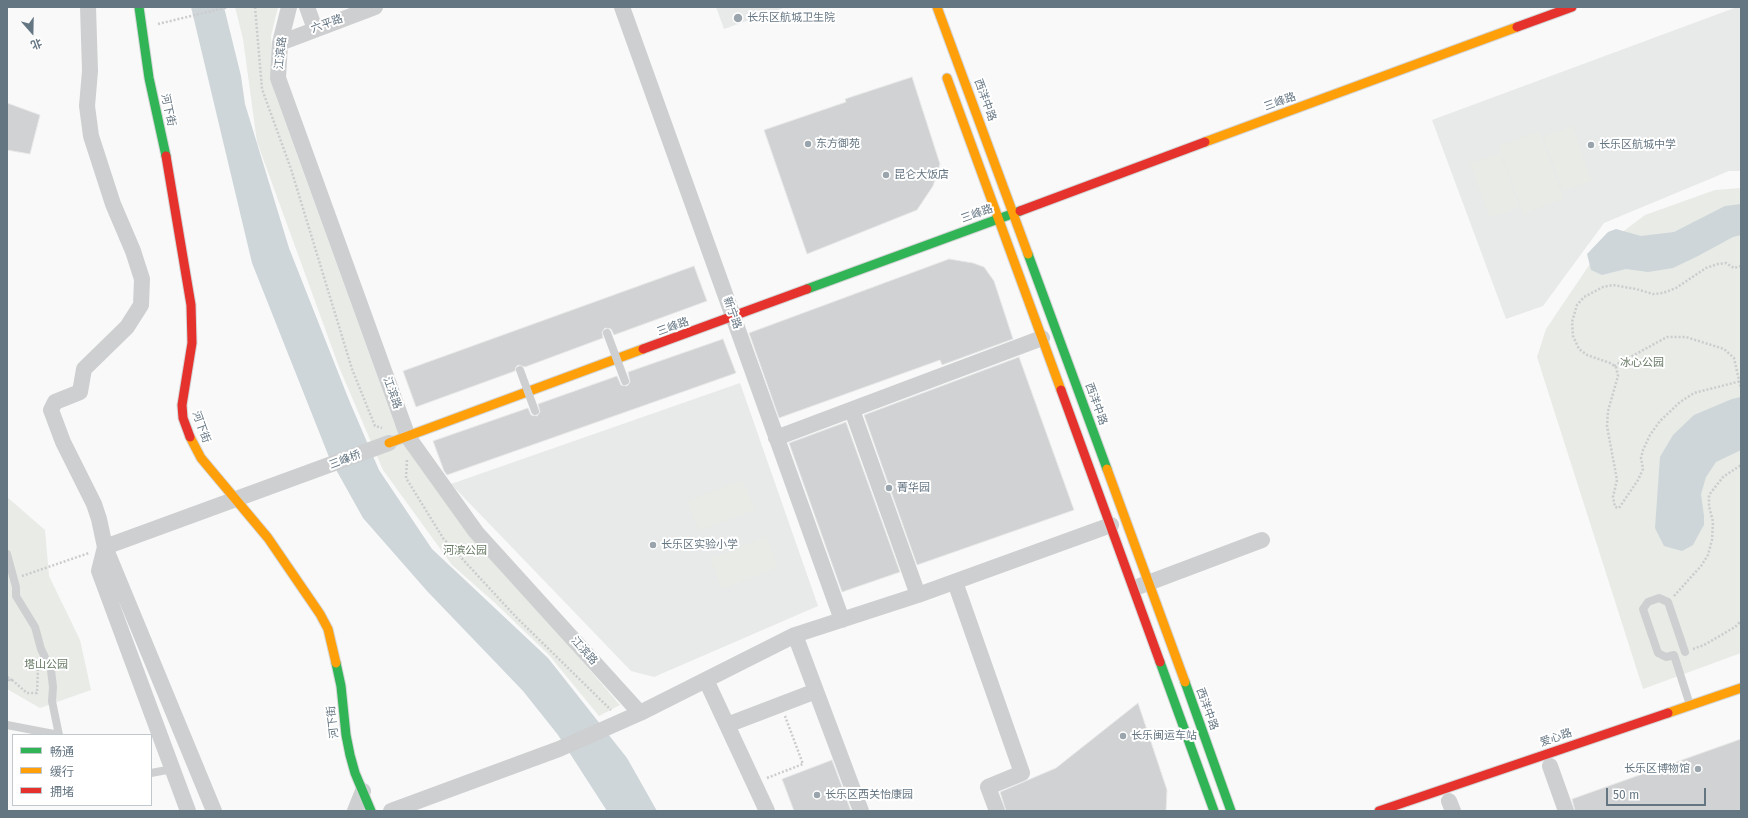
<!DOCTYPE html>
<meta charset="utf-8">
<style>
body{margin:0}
#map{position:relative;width:1748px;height:818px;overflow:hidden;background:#f9f9f9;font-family:"Fira Sans","Noto Sans SC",sans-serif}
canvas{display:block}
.frame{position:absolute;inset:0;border:8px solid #657683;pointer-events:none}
.legend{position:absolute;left:12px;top:734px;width:140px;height:72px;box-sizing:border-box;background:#fff;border:1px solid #c1c8cd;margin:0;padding:5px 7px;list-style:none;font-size:12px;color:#657683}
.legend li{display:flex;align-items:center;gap:8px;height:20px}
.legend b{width:20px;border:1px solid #c1c8cd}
.north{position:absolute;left:12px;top:12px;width:40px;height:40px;-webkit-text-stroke:3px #fff;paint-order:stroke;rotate:160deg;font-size:11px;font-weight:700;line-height:16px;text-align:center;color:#657683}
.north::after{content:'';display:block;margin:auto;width:14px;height:18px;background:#657683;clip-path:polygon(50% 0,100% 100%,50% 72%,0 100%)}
.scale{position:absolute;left:1606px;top:788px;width:100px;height:18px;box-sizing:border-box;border:2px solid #657683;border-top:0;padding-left:5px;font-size:12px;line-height:14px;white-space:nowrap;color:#657683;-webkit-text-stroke:3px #fff;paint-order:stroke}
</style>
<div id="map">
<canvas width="1748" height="818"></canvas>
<div class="frame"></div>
<ul class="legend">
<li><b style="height:5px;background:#30b455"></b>畅通</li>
<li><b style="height:5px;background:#ff9f0a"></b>缓行</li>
<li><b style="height:5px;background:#e5322d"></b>拥堵</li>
</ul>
<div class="north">北</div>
<div class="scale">50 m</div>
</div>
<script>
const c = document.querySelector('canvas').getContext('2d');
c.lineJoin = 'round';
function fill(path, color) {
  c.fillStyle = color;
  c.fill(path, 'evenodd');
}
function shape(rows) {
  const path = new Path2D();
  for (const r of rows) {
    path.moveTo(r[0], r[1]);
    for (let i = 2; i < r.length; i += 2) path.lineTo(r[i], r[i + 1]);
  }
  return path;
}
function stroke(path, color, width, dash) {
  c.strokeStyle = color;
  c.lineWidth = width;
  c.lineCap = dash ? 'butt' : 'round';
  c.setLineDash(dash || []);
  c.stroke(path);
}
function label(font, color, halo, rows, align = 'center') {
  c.font = font + ' "Fira Sans","Noto Sans SC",sans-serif';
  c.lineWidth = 4;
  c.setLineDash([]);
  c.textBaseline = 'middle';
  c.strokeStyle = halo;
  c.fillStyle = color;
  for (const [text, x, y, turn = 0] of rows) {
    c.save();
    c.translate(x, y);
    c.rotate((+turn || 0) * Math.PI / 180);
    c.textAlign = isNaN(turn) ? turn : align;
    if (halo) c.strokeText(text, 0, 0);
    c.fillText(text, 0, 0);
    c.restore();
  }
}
fill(shape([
 [716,7,786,7,724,29],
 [1737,7,1741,7,1741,171,1729,171,1604,223,1543,306,1506,319,1432,120],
 [740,383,818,606,654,677,631,671,451,484]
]), '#e8e9e9');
fill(shape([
 [235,7,278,7,271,36,274,91,395,425,515,583,620,705,599,716,549,655,495,603,452,565,383,470,339,367,257,142,243,39],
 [1573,126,1592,181,1563,191,1543,137],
 [1539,131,1564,199,1523,214,1498,146],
 [1500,153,1519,207,1490,218,1470,163],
 [1741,188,1741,653,1643,689,1537,357,1546,329,1600,249,1645,215,1715,190],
 [743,480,755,510,699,531,687,501],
 [7,497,45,530,49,576,80,640,91,690,40,708,7,689],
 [766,537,778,567,722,589,710,559]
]), '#e8ebe6');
fill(shape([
 [191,7,224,7,241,76,245,104,289,248,349,400,379,470,432,549,548,658,627,758,657,811,607,811,558,735,523,691,427,591,363,518,329,457,252,263],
 [1741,204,1741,235,1733,237,1698,256,1673,268,1648,272,1626,269,1602,275,1591,270,1587,254,1608,232,1616,229,1641,236,1674,232,1725,206],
 [1741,397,1741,450,1716,462,1706,477,1701,494,1704,516,1704,525,1701,530,1693,545,1682,551,1664,546,1655,528,1660,457,1673,435,1694,415,1732,399]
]), '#ced6d9');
const building = shape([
 [912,77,940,164,933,186,917,210,807,254,764,130,846,102,845,99,912,77],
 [7,103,40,115,30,154,7,150,7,103],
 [949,259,973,263,984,267,994,281,1013,339,942,365,940,360,779,418,749,333,949,259],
 [694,266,707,301,614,335,611,329,605,328,602,332,603,338,525,367,518,365,516,367,515,371,416,407,403,371,694,266],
 [723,339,736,373,447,475,444,471,433,441,528,408,531,415,537,416,540,412,538,404,617,376,621,385,627,386,630,382,628,372,723,339],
 [1019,357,1074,510,917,565,864,415,1019,357],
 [846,422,900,572,842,592,789,443,846,422],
 [1138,703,1167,790,1166,811,1006,811,1000,792,1056,768,1138,703],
 [1741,739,1741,811,1575,811,1572,799,1741,739],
 [832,760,851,811,794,811,782,779,832,760]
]);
fill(building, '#d0d2d3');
stroke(building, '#e8e8e8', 1);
const fast = shape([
 [139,7,149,78,166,156],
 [1028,254,1107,469],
 [807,289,1020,211],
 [1160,662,1214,811],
 [336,663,341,686,346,735,350,755,355,773,371,811],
 [1185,682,1231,811]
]);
const slow = shape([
 [937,7,1028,254],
 [947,78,1061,390],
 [1205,142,1517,27],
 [190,437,201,458,268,538,320,614,328,629,336,663],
 [389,443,643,349],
 [1107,469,1185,682],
 [1668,713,1741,688]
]);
const jam = shape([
 [1517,27,1572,7],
 [166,156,191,305,192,343,182,405,183,418,190,437],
 [1020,211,1205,142],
 [643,349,807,289],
 [1061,390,1160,662],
 [1379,811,1668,713]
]);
stroke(fast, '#d5d6d7', 11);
stroke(slow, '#d5d6d7', 11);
stroke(jam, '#d5d6d7', 11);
stroke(shape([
 [255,7,262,89,291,169,352,369,375,426,382,428],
 [158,24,228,7],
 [1741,266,1734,268,1726,263,1718,264,1706,268,1676,288,1663,293,1653,294,1636,289,1613,285,1603,287,1584,297,1577,305,1572,322,1573,336,1579,349,1587,355,1610,363,1616,367,1618,376,1608,411,1607,426,1617,480,1613,497,1615,507,1619,508,1638,480,1643,469,1641,458,1643,450,1650,435,1660,421,1680,402,1694,393,1741,381],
 [1614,366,1667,337,1686,337,1724,349,1734,358,1741,389],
 [407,460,406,478,443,538,516,617,611,710],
 [22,576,89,553],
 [1674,596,1701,566,1708,555,1712,540,1713,522,1709,506,1709,495,1723,477,1741,465],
 [1693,649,1704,645,1735,627,1741,621],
 [7,677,12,680,7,680],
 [12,680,27,693,37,693,38,668],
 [767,778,803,764,785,716]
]), '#cbcccd', 2.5, [2, 2]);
stroke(shape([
 [7,554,16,587,16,596,35,627,41,649,51,670,53,687,52,701,59,735],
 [1685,652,1668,602,1659,598,1648,602,1643,609,1658,653,1666,657,1674,655,1690,705],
 [7,725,59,735],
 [151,773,167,770,172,774]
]), '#cecfd0', 8);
stroke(shape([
 [88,7,90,71,87,106,91,136,113,204,133,251,142,279,141,305,127,327,84,369,80,392,55,402,51,410,63,442,94,504,99,519,105,547,214,811],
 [289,7,280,43,278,78,408,437,476,532,640,713],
 [307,7,315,29],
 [622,7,842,620],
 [280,43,375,7],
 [852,410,918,595],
 [776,438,1042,338],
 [105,547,389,443],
 [105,547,99,571,188,811],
 [955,582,1022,773,988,787,997,811],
 [1140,586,1262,540],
 [795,635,861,811],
 [706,680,767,811],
 [727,725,816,691],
 [1550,766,1566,811],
 [1449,801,1453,811],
 [355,811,363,791],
 [391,811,559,749,640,713,795,635,918,595,1111,525]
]), '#cecfd0', 16);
stroke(fast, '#30b455', 9);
stroke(slow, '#ff9f0a', 9);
stroke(jam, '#e5322d', 9);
stroke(shape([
 [607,333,625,381],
 [520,370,535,411]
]), '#cecfd0', 8);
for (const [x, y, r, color] of [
 [738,18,5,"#99a4ac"],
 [808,144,4,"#99a4ac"],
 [1591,145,4,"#99a4ac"],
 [886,175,4,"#99a4ac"],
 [889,488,4,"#99a4ac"],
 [653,545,4,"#99a4ac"],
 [1123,736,4,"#99a4ac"],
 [1698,769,4,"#99a4ac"],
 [817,795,4,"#99a4ac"]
]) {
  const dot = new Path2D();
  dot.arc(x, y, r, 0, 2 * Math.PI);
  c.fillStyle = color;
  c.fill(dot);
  stroke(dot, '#fff', 1.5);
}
label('11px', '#657683', '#fff', [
 ["长乐区航城卫生院",747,18],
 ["东方御苑",816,144],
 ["长乐区航城中学",1599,145],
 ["昆仑大饭店",894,175],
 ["菁华园",897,488],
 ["长乐区实验小学",661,545],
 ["长乐闽运车站",1131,736],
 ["长乐区博物馆",1690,769,"right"],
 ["长乐区西关怡康园",825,795]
], 'left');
label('11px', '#657683', '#fff', [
 ["六平路",327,24,-20],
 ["江滨路",281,53,-84],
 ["西洋中路",985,100,70],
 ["三峰路",1280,102,-20],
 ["河下街",168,110,78],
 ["三峰路",977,214,-20],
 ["新宁路",732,313,70],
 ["三峰路",673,327,-20],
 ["江滨路",392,393,70],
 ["西洋中路",1096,404,70],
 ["河下街",201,427,70],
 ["三峰桥",345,460,-21],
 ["江滨路",584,651,48],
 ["西洋中路",1207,709,70],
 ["河下街",333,722,-97],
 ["爱心路",1556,738,-19]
]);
label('11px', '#687a64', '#fff', [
 ["冰心公园",1642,363],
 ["河滨公园",465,551],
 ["塔山公园",46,665]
]);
</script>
